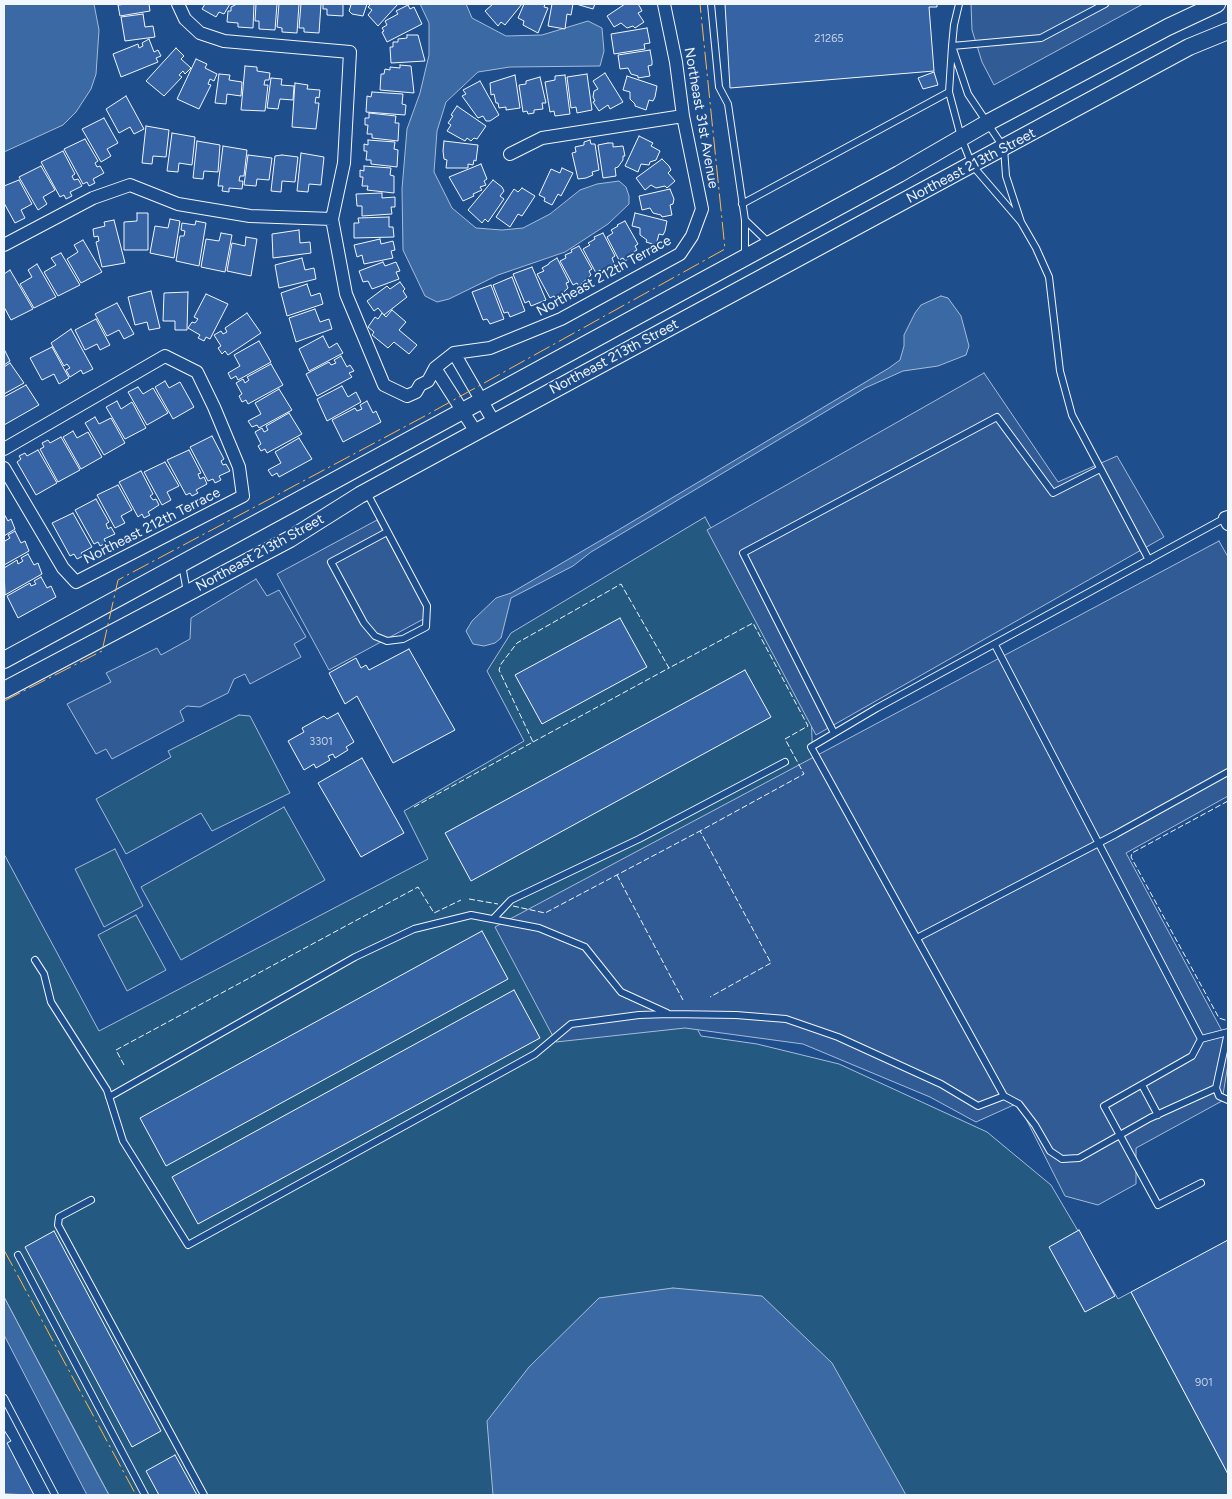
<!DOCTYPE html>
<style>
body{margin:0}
#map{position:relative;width:1232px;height:1499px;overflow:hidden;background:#1f4e8c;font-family:Figtree,sans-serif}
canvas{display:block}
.frame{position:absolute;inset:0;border:5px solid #f2f6ff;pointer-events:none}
</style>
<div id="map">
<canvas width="1232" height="1499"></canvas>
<div class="frame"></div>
</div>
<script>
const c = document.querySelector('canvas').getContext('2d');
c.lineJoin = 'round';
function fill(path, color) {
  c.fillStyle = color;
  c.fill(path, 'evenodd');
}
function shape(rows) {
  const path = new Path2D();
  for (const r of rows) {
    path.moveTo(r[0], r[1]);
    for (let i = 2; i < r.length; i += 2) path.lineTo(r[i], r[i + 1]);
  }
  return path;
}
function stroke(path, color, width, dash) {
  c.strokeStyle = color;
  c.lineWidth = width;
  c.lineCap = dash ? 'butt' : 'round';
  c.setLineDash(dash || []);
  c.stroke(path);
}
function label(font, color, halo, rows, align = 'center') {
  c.font = font + ' Figtree,sans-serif';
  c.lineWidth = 4;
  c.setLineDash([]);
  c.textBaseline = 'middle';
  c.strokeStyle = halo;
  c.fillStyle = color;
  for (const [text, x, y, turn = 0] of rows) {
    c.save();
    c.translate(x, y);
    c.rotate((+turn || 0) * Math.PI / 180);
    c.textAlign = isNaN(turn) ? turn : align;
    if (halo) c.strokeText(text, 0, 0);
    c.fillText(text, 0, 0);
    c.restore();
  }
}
const green = shape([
 [705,517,811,713,813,763,613,869,701,1036,757,1044,839,1064,987,1132,1051,1185,1118,1299,1131,1292,1228,1474,1228,1495,109,1495,4,1297,4,854,99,1031,428,859,404,811,524,741,487,671,511,633,705,517],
 [239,715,250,716,290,793,212,831,201,813,126,854,96,799,171,757,168,751,239,715],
 [284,807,325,880,181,960,141,887,284,807],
 [115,849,143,906,104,927,75,869,115,849],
 [136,915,166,970,127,991,98,935,136,915]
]);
fill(green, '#245a82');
stroke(green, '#a8bbd7', 1);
const parking = shape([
 [971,4,1143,4,994,85,982,62,972,30,971,4],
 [984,373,1058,482,1117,456,1164,537,816,735,707,530,984,373],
 [377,520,429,616,329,670,277,574,377,520],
 [1219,541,1228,557,1228,796,1126,853,1228,1042,1228,1064,1222,1101,1136,1148,1136,1184,1098,1205,1065,1196,1018,1103,976,1122,930,1097,803,1044,685,1028,556,1042,495,927,1219,541],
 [256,579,267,596,279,590,306,637,294,644,301,657,250,684,245,674,234,679,228,693,200,707,187,706,180,711,184,721,112,759,106,749,96,754,67,704,111,682,106,673,157,648,161,655,190,639,191,618,256,579]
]);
fill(parking, '#305b95');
stroke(parking, '#a8bbd7', 1);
const water = shape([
 [4,4,94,4,99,30,96,74,91,89,76,112,63,125,4,152,4,4],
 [420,4,466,4,472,18,506,36,542,35,588,21,602,28,604,51,600,66,510,67,478,72,446,102,437,131,434,172,452,208,476,228,502,230,523,228,550,214,580,190,597,184,619,181,626,187,629,196,629,204,608,224,565,252,498,275,449,299,437,302,425,296,403,250,402,189,407,129,420,93,429,55,429,23,420,4],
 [941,296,948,298,961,316,969,346,966,355,938,366,903,371,865,388,591,552,573,566,511,598,501,638,495,643,484,646,473,644,466,631,472,621,496,598,511,593,620,529,889,368,900,360,904,346,904,335,915,313,921,305,941,296],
 [673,1288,762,1296,832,1363,906,1495,493,1495,487,1421,529,1367,599,1298,673,1288],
 [4,1297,98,1475,109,1495,87,1495,4,1335,4,1297]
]);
fill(water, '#3b69a3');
stroke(water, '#a8bbd7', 1);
const building = shape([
 [127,4,149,4,150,11,120,16,118,5,127,4],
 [205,4,230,4,224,14,219,12,216,17,202,9,205,4],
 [237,4,254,4,253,28,238,27,238,23,227,22,228,11,231,11,231,7,237,4],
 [256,4,277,4,275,30,259,29,259,21,255,21,256,4],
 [279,4,299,4,297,33,282,32,282,28,277,27,279,4],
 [301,4,321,4,319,33,304,32,304,28,299,28,301,4],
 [323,4,343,4,343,16,327,15,327,9,323,9,323,4],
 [346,4,367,4,363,16,352,14,349,11,351,5,346,4],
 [371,4,398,4,378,26,368,15,372,10,368,7,371,4],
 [493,4,522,4,505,25,501,22,498,26,485,11,493,4],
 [524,4,545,4,544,7,548,8,538,33,523,25,524,21,518,18,524,4],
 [552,4,573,4,571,15,567,14,565,29,548,26,552,4],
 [576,4,595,4,593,9,576,4],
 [625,4,638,4,640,7,642,11,638,13,644,22,635,28,633,26,627,28,621,23,614,27,607,16,625,4],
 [725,4,937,4,937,7,929,7,934,71,730,88,725,4],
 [408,5,410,9,414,7,422,24,387,42,382,32,384,31,382,28,387,25,385,21,398,14,396,11,408,5],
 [143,14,145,27,153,26,155,37,125,41,121,17,143,14],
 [647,28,650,43,644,44,645,49,614,54,611,34,647,28],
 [407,35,418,35,425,61,391,63,390,47,393,47,393,42,398,42,398,39,407,38,407,35],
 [149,39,154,52,158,50,161,56,156,58,158,62,121,77,113,54,138,44,139,48,143,46,142,43,149,39],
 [176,48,184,56,181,59,191,68,185,74,183,71,179,75,182,77,164,96,146,81,176,48],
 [650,50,652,61,652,65,648,66,650,76,638,78,638,76,631,74,628,68,620,69,618,55,650,50],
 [196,59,207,64,205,68,217,74,214,81,210,79,208,84,211,85,199,109,177,99,196,59],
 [400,65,411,66,414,93,380,90,381,74,384,74,385,69,390,70,390,67,400,68,400,65],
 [245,66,257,67,257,71,270,73,269,80,265,80,264,85,268,85,265,111,241,110,245,66],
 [934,72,938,85,923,89,918,78,934,72],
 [605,73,623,102,610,109,608,105,599,111,593,102,595,101,593,97,594,91,598,89,593,81,605,73],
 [219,74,230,75,229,80,242,82,241,96,227,94,226,104,215,103,219,74],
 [587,74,592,110,577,113,576,107,571,108,567,77,587,74],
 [515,75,520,108,506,110,506,107,499,108,498,103,496,103,494,94,491,95,490,83,515,75],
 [565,75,570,114,555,116,554,111,550,112,545,82,555,80,555,76,565,75],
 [627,76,657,86,655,97,653,101,649,100,646,110,635,106,635,104,630,99,630,92,623,90,627,76],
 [540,77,546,103,542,103,543,109,534,110,534,113,528,114,527,111,523,112,519,85,526,84,526,81,540,77],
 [271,78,282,79,281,85,294,86,293,100,280,99,278,109,267,108,271,78],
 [480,81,499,115,490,121,486,121,483,116,478,118,462,96,466,94,463,90,480,81],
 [295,83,308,85,307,89,320,90,319,98,316,97,315,103,319,103,316,129,292,127,295,83],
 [372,92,403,94,402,104,406,105,405,115,366,112,367,96,371,97,372,92],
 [126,96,144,129,134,134,130,127,119,133,106,109,126,96],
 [457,106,486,126,477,139,474,138,471,141,467,138,465,141,447,131,451,125,448,123,453,116,451,115,457,106],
 [369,113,396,116,395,123,399,123,398,141,372,138,372,134,367,134,368,125,365,125,365,118,369,118,369,113],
 [104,118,118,143,107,149,111,156,101,162,82,129,104,118],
 [146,126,169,130,166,157,153,156,152,164,142,163,146,126],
 [172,133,195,137,192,165,179,163,178,172,167,171,172,133],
 [639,136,653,143,651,146,660,151,656,160,650,162,649,165,641,164,638,172,625,166,639,136],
 [85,139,98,161,95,163,97,167,100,166,104,173,93,179,95,183,89,186,87,182,83,184,64,149,85,139],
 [368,140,395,142,394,149,398,150,397,167,371,164,371,160,366,160,367,151,364,151,364,144,368,145,368,140],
 [590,140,591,144,595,144,599,170,592,172,593,175,586,178,578,179,572,153,576,152,575,147,584,145,584,142,590,140],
 [197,141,220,145,218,172,204,171,203,179,193,178,197,141],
 [444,141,478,145,476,161,474,160,473,165,468,164,468,168,446,168,447,160,444,159,443,151,444,141],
 [608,143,613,143,613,147,623,146,625,156,623,156,623,160,618,167,615,168,616,176,603,178,598,145,608,143],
 [223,146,247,150,244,176,240,176,239,181,243,181,242,189,229,188,229,192,222,191,223,186,218,186,223,146],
 [63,151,75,174,72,176,74,180,78,179,82,186,70,192,72,196,66,199,64,195,60,197,41,162,63,151],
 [301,153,324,157,321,185,309,184,308,192,297,191,301,153],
 [248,155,272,158,269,180,257,179,256,186,244,185,248,155],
 [282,155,298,157,295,182,282,181,281,192,271,191,275,156,282,155],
 [662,159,669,166,671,170,668,173,675,181,667,188,665,186,656,188,651,185,645,190,636,178,662,159],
 [481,164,487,179,484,181,486,185,480,187,482,190,473,194,474,196,463,201,449,177,481,164],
 [41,166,55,190,43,197,47,204,38,210,19,177,41,166],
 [364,166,391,168,390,175,394,176,394,193,367,190,368,186,362,186,363,177,360,177,360,170,364,171,364,166],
 [562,168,573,173,561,196,558,194,552,205,544,201,545,198,539,195,551,169,560,173,562,168],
 [19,180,32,204,21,210,25,218,15,223,4,203,4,186,19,180],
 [493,180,502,187,504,191,500,196,504,199,488,222,485,219,482,223,468,210,493,180],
 [522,188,535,196,522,216,518,214,510,227,496,217,514,189,518,192,522,188],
 [670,189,674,199,673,204,670,205,672,215,662,217,661,215,653,213,650,208,642,210,639,196,670,189],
 [382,193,382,198,395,197,395,207,391,207,392,214,362,216,362,206,357,206,356,194,382,193],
 [137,213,148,213,148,250,124,250,124,222,137,221,137,213],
 [635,213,667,221,665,231,663,235,659,234,656,245,646,242,647,240,640,235,640,228,632,226,635,213],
 [389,217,389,227,393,227,394,237,354,238,354,223,359,223,358,218,389,217],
 [170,219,180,221,174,258,150,253,155,226,168,228,170,219],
 [114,220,125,263,102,267,96,242,99,241,98,236,94,237,93,229,105,226,104,222,114,220],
 [196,221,206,223,199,266,176,261,180,236,184,236,185,231,181,230,182,223,195,225,196,221],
 [625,221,638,244,635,246,637,250,630,254,631,257,625,261,623,258,619,260,607,237,613,233,611,230,618,226,617,225,625,221],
 [299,230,300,243,310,242,311,253,273,258,272,234,299,230],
 [221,233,232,235,225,272,201,267,206,239,219,241,221,233],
 [603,233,615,256,612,258,614,263,602,273,600,270,596,273,583,249,590,245,588,243,595,239,594,237,603,233],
 [246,237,257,239,251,276,227,271,232,243,245,246,246,237],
 [380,239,381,244,393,241,395,250,391,251,393,258,364,264,362,255,357,257,354,245,380,239],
 [83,240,102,272,81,283,67,259,78,252,74,245,83,240],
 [579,246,592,269,589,271,591,275,579,286,577,283,573,285,560,261,566,258,565,255,572,252,571,250,579,246],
 [61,253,80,285,58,296,44,272,56,265,51,258,61,253],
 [302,258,305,270,314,268,316,279,279,288,275,265,302,258],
 [557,258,569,282,566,283,568,288,556,299,554,296,550,298,537,274,544,271,542,268,549,264,549,263,557,258],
 [383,262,385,266,396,262,400,271,396,272,399,279,372,289,368,281,363,282,359,271,383,262],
 [37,264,56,297,34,308,20,284,32,277,28,270,37,264],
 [532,267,546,300,531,306,529,301,525,303,513,274,532,267],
 [10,270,33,309,11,320,4,307,4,274,10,270],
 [512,277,525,311,510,317,508,312,504,313,493,285,512,277],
 [400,282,405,289,403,291,407,297,384,315,378,308,374,311,367,301,387,286,390,289,400,282],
 [307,284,311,296,320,293,323,304,287,316,281,293,307,284],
 [491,285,504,319,490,324,487,319,483,320,472,292,491,285],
 [151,291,160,328,149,330,147,322,135,325,128,297,151,291],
 [188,292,187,330,175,330,175,321,163,321,164,293,188,292],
 [206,294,228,304,210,339,206,337,204,341,198,338,200,335,188,328,192,322,195,323,198,319,194,317,206,294],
 [117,303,134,334,124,339,119,330,107,336,95,314,117,303],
 [315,309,320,322,329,319,332,329,296,342,289,318,315,309],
 [392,310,406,322,399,330,417,345,409,354,394,342,388,348,372,335,374,332,368,327,375,317,378,319,382,313,386,317,392,310],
 [247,313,261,333,228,355,225,351,222,354,218,348,221,346,214,335,221,331,223,334,227,332,225,328,247,313],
 [96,319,110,345,100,350,97,344,85,350,75,330,96,319],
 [71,329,93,369,83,374,81,370,70,377,66,370,70,368,67,364,64,366,51,343,71,329],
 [323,336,329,348,337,343,343,353,309,371,299,349,323,336],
 [259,341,271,362,238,380,236,376,231,379,228,373,240,366,234,355,259,341],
 [52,347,69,378,59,384,54,374,42,380,30,358,52,347],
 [4,349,10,361,4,365,4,349],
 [341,356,347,367,350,365,354,371,349,373,352,377,317,396,306,374,329,362,331,365,336,363,334,360,341,356],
 [10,363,24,383,4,394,4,367,10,363],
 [271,364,283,385,248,404,246,400,242,402,239,396,242,394,236,383,243,379,245,383,249,380,247,377,271,364],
 [165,381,169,388,180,382,194,407,173,419,155,387,165,381],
 [26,385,39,405,4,425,4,397,26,385],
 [342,386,348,397,356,392,361,402,327,421,317,399,342,386],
 [138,387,143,394,153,388,168,413,147,425,128,392,138,387],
 [279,389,292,410,259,428,257,425,252,427,248,421,261,414,255,403,279,389],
 [117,401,121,409,132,402,146,428,125,439,106,407,117,401],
 [367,401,373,413,376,411,381,422,343,442,332,420,355,408,357,411,362,409,360,405,367,401],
 [289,413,302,434,267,453,265,449,261,451,258,446,261,444,255,432,262,428,264,432,268,430,266,426,289,413],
 [95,417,99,424,111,418,125,443,104,455,85,423,95,417],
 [73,431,77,438,88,432,102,457,81,469,63,437,73,431],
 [212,436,224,459,221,461,223,465,226,464,230,471,219,476,221,480,215,483,213,479,208,481,190,447,212,436],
 [61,437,80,470,58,482,40,449,44,447,42,443,48,440,50,443,61,437],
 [299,438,312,459,279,477,277,473,272,476,268,470,281,463,275,452,299,438],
 [38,450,57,483,36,495,17,462,21,459,19,456,25,453,27,456,38,450],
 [189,450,201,473,198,474,200,479,204,477,207,484,196,490,198,493,192,496,190,493,186,495,167,460,189,450],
 [165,462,179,486,167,492,171,500,162,505,144,472,165,462],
 [141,471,153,494,150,496,153,500,156,499,159,505,148,512,150,515,144,518,142,514,138,517,119,482,141,471],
 [118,485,132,510,121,516,125,523,115,528,97,495,118,485],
 [96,499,109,522,106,524,108,529,111,527,115,534,104,539,106,543,100,546,98,542,94,544,75,510,96,499],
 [73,513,92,547,81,553,83,556,77,559,74,554,70,556,52,523,73,513],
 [4,514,8,521,11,519,15,529,4,536,4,514],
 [15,531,21,543,25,541,29,551,4,565,4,538,5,541,10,538,8,535,15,531],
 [28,554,34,565,38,563,42,574,5,595,4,568,17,560,18,564,23,561,21,558,28,554],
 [41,577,47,588,51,586,56,597,18,618,7,596,30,583,31,586,36,584,34,581,41,577],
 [620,618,647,667,542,724,515,675,620,618],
 [409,649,455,730,393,763,357,696,345,704,329,673,356,658,361,668,366,665,369,670,409,649],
 [745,670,771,717,471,881,445,833,745,670],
 [338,713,354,742,346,747,348,750,335,758,333,754,328,756,330,760,316,768,314,764,304,770,288,741,304,732,302,728,324,716,327,719,338,713],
 [362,758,404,833,361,857,318,783,362,758],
 [482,931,508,979,166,1166,140,1118,482,931],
 [514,990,540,1038,198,1224,172,1177,514,990],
 [1079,1230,1115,1296,1085,1312,1049,1247,1079,1230],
 [54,1231,161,1431,132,1447,25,1247,54,1231],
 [1228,1240,1228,1474,1131,1292,1228,1240],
 [4,1430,11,1441,7,1443,34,1495,4,1494,4,1430],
 [175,1455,197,1495,159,1495,146,1471,175,1455]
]);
fill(building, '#3563a3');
stroke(building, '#f2f6ff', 1);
const service = shape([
 [711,4,719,87,728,104,745,220,745,256],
 [959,4,954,25,952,46,1041,38,1105,4],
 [952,46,968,94,1004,148,1006,176,1021,222,972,165,961,137,949,92,952,46],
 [742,204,949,92],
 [745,220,769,243],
 [1021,222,1036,248,1049,277,1060,371,1072,415,1149,560],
 [367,493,427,606,426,627,403,639,387,641,375,636,364,623,331,562,387,532],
 [182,565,187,592],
 [995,645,1201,1039,1228,1032,1216,1088,1219,1096,1228,1100],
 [834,733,743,553,997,417,1053,493,1100,469],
 [493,919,511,900,639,839,785,762],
 [917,938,1116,834,1228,772],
 [35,960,44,974,51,1002,107,1090,123,1141,188,1245,535,1054,571,1024,639,1015,669,1014,736,1015,786,1019,838,1037,941,1084,978,1106,1004,1096],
 [1201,1039,1192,1056,1104,1106,1158,1205,1201,1183],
 [1142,1085,1158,1115],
 [1216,1088,1150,1118,1079,1158,1062,1159,1050,1151,1035,1125,1019,1104,1004,1096,811,747,877,708,1225,518],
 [109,1097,355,957,414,929,471,915,539,928,585,947,621,992,667,1013],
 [91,1200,59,1217,58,1225,204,1495],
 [18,1255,145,1495],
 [4,1398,55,1495]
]);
const minor = shape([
 [178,4,185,19,200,33,224,41,350,52,344,163,332,219,346,294,384,385,407,396,416,392,420,385,428,381,435,368,454,353,490,348,561,319,680,254,692,236,702,209,683,116,676,62,664,4],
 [510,154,542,138,683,116],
 [4,245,93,198,130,185,178,204,250,216,332,219],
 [454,353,494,422],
 [435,368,476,432],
 [4,449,165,356,197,372,214,407,239,467,243,496,76,582,63,568,4,468],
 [1228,517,1225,518,1228,524]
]);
const tertiary = shape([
 [4,660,899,174,987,123,1168,27,1217,4],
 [4,690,290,539,360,495,476,432,1189,47,1228,31]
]);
stroke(service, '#f2f6ff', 8);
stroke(minor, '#f2f6ff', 14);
stroke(tertiary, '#f2f6ff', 18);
stroke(service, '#1f4e8c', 6);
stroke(minor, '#1f4e8c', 12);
stroke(tertiary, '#1f4e8c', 16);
stroke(shape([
 [533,742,669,668],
 [1228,801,1132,853,1131,857,1219,1018,1228,1021],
 [414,807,533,742,499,670,501,664,517,643,621,584,669,668,753,623,808,726,785,739,804,774,700,831,771,963,710,997],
 [617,875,683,1000],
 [469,899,498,904],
 [513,906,545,913,700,831],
 [124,1065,116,1050,418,887,434,913,461,900]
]), '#f2f6ff', 1, [6, 2.5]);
stroke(shape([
 [4,701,102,651,118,580,423,417,725,249,700,4],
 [4,1250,136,1495]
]), '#ffb74d', 1, [18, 4, 2.5, 4]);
label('11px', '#c3d1e8', null, [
 ["21265",829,39],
 ["3301",321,742],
 ["901",1204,1383]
]);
label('14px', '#f2f6ff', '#1f4e8c', [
 ["Northeast 31st Avenue",701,118,80],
 ["Northeast 213th Street",971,166,-28],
 ["Northeast 212th Terrace",604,276,-29],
 ["Northeast 213th Street",614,357,-28],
 ["Northeast 212th Terrace",152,526,-27],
 ["Northeast 213th Street",260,553,-29]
]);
</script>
